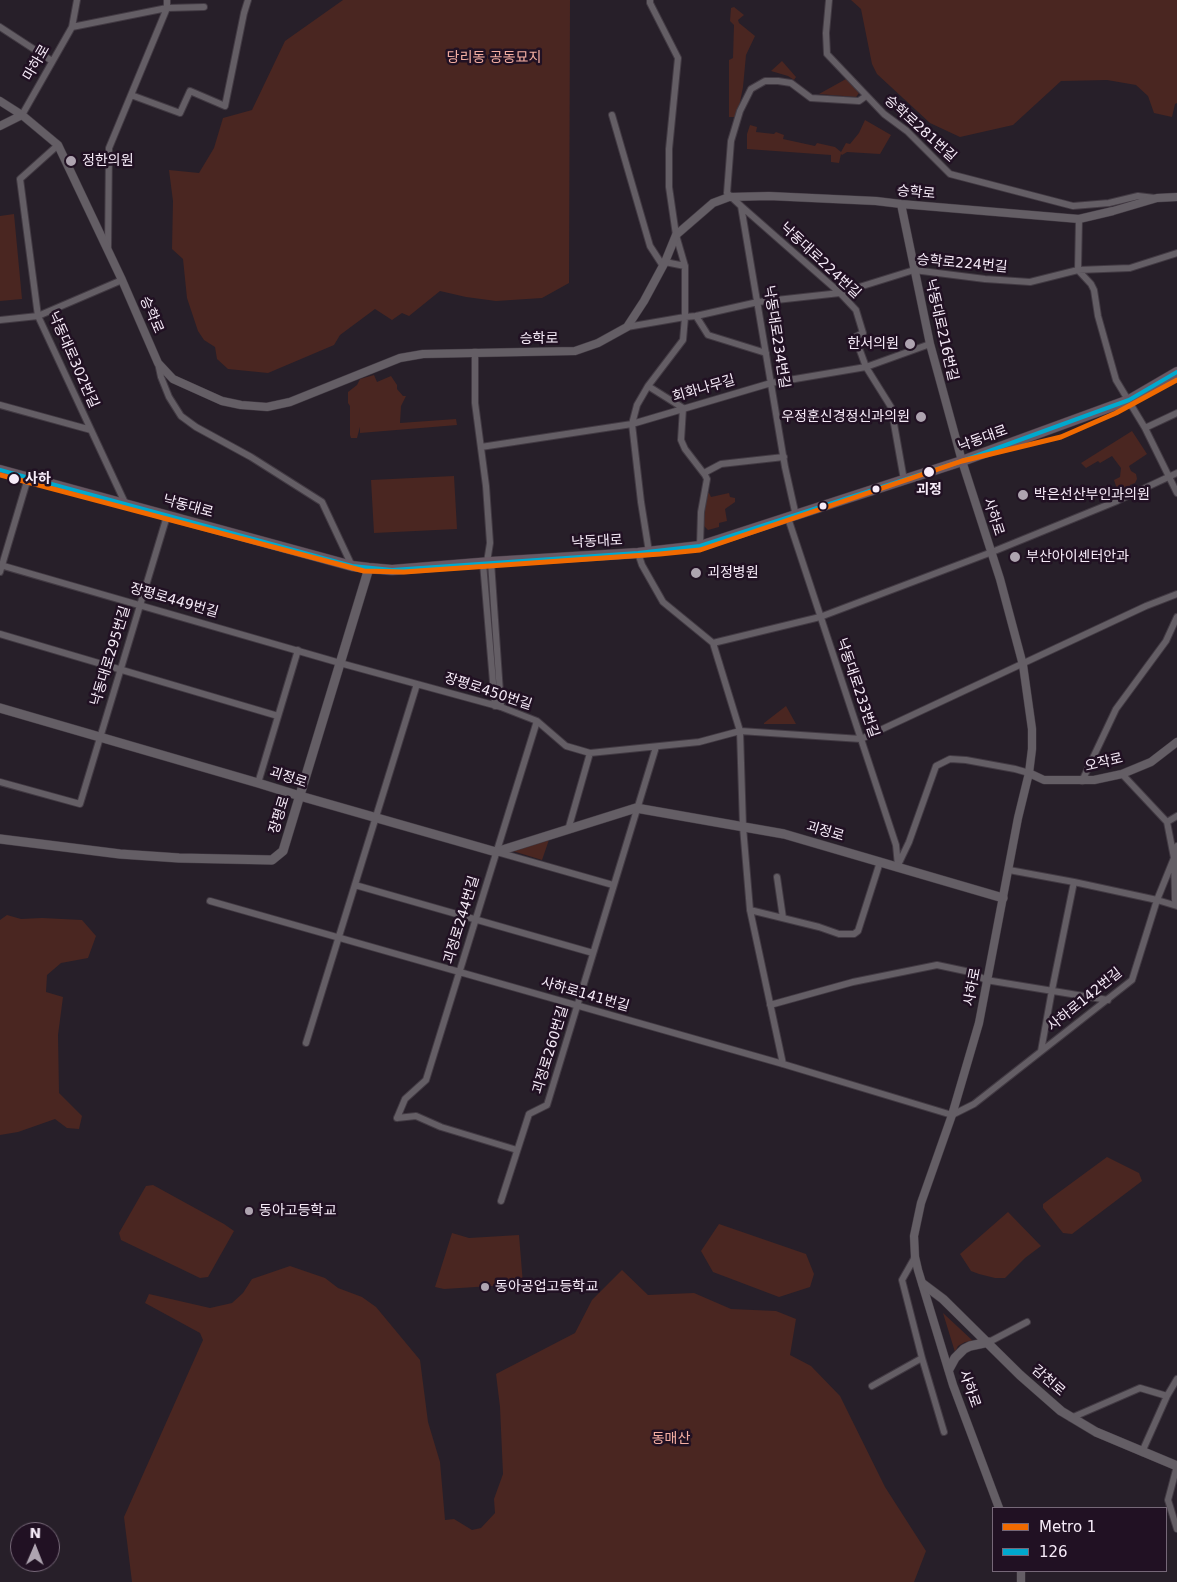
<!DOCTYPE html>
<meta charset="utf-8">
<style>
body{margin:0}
#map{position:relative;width:1177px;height:1582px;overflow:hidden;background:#271f29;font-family:"DejaVu Sans",sans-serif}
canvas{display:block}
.legend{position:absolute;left:992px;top:1507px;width:175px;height:65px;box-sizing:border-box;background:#211123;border:1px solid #766878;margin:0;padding:6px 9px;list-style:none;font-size:15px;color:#f6ebf8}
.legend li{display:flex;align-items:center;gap:10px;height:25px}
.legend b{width:25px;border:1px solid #766878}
.north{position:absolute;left:10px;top:1522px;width:50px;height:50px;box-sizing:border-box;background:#211123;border:1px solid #766878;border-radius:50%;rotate:1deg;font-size:14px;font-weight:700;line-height:20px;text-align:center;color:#f6ebf8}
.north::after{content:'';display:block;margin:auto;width:18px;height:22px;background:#aea4b0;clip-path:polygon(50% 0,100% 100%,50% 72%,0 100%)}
</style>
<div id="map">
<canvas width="1177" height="1582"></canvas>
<ul class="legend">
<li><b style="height:6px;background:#f06a00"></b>Metro 1</li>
<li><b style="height:6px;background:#00a9ce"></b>126</li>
</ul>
<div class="north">N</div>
</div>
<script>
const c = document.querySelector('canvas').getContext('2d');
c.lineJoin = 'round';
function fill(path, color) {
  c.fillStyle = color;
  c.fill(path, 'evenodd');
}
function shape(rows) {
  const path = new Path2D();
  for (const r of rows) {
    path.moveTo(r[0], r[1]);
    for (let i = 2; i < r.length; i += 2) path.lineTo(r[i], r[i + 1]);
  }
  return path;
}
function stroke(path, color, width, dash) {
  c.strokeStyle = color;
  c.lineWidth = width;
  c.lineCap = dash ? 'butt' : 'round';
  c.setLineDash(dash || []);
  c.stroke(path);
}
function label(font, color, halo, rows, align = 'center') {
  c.font = font + ' "DejaVu Sans","Noto Sans KR",sans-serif';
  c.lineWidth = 5;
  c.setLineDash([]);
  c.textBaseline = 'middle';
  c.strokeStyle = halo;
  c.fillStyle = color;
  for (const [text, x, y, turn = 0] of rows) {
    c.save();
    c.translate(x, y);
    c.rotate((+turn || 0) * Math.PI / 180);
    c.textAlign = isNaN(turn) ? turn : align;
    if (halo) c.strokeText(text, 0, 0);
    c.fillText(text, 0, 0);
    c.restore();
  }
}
fill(shape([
 [343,0,570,0,569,283,542,298,496,301,466,297,440,291,409,316,402,313,392,320,375,309,340,335,334,345,268,373,228,369,217,359,215,347,204,340,198,331,187,298,183,259,172,249,173,201,169,170,199,173,214,148,223,118,252,110,285,41],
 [851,0,1177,0,1177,103,1175,104,1172,117,1154,113,1148,96,1136,85,1107,80,1061,81,1013,125,960,137,930,123,877,74,872,64,861,9],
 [734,7,744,15,738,20,739,23,755,36,746,55,743,87,737,117,729,117,729,60,733,58,734,25,730,21,731,8],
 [782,61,796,77,794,80,788,76,771,71],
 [846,79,859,93,856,97,819,94],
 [865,120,891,135,880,154,847,152,842,155,841,154,839,163,831,162,831,155,747,149,747,134,750,125,757,127,756,132,774,134,776,132,784,135,783,139,815,146,817,143,835,147,841,152,846,143,850,144,859,133],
 [14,214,22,299,0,301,0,216],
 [374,375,377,382,391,376,397,385,397,389,403,396,406,396,401,406,400,423,456,419,457,425,360,433,360,427,357,438,351,438,350,435,350,406,348,403,348,392,357,385,360,379],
 [1132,431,1147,454,1129,466,1131,471,1136,474,1137,479,1135,483,1130,485,1127,492,1117,499,1113,492,1116,486,1114,480,1120,477,1121,468,1112,456,1100,463,1098,461,1086,468,1081,463],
 [454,476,457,529,374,533,371,480],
 [708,493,709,493,711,497,729,493,730,497,735,498,735,502,725,509,727,521,719,523,719,527,708,530,704,526,702,520],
 [786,706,796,724,764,724,764,723],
 [551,834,542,860,503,848],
 [7,915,21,919,42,918,82,920,96,936,88,958,61,963,47,975,46,992,63,997,58,1035,59,1093,82,1116,79,1129,67,1128,55,1119,18,1132,0,1135,0,920],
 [1107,1157,1139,1173,1142,1181,1072,1234,1063,1233,1043,1208,1043,1204],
 [153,1185,224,1224,234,1231,208,1277,200,1278,121,1240,119,1233,146,1186],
 [1008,1212,1041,1246,1025,1258,1005,1278,995,1278,979,1274,971,1271,960,1254],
 [719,1224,806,1254,814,1274,810,1287,779,1297,713,1272,701,1251],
 [452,1233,469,1238,519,1235,523,1284,444,1289,435,1287],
 [290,1266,325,1278,338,1288,362,1297,376,1307,420,1360,428,1422,440,1462,445,1520,454,1519,472,1530,481,1528,495,1513,494,1499,503,1474,500,1407,496,1374,575,1333,592,1300,622,1270,648,1295,694,1293,731,1309,776,1311,796,1319,790,1355,811,1366,840,1396,885,1487,926,1551,914,1582,132,1582,124,1517,203,1340,200,1333,145,1303,149,1294,210,1308,232,1303,243,1293,252,1279],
 [943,1313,973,1341,965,1342,958,1346,955,1352]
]), '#4a2621');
const minor = shape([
 [829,0,826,33,827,54,884,114,907,131,950,174,1073,206,1109,203,1138,196,1155,198],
 [0,27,52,61],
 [72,27,167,8,204,7],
 [131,95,180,113,190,91,225,106,244,13,248,0],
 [22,115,72,27,77,0],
 [612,115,650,246,663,266],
 [58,145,20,179,38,316,126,505],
 [741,206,840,293,856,310,863,333,855,337,866,367,891,407,904,480],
 [1079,219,1078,270,1091,284,1094,290,1098,316,1116,380,1145,428,1177,493],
 [108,250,109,148,167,8,167,0],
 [665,262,685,266],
 [696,316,708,335,766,353],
 [0,320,38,316,122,280],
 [627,327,685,317,696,316,758,302,840,293,914,270,985,279,1030,282,1078,270,1130,268,1177,253],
 [475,352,475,403,486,486,490,543,487,562],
 [158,363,161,377,169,397,181,416,196,427,251,457,322,502,352,566],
 [648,386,683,408,681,440,685,449,705,475,707,479,701,512,700,546],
 [0,405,91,430],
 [1145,428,1177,413],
 [481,447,632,424,771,383,866,367,930,344],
 [704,473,721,464,784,457],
 [796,516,785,467,741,206,727,193,731,141,740,111,751,89,765,81,778,81,791,83,811,98,859,101,866,96],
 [788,518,896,845,898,866],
 [649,552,641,502,632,424,637,405,648,386,683,340,685,317,685,266,676,235,669,187,669,149,678,58,650,3,650,0],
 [638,553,642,565,663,602,713,643,740,731,743,827,750,910,783,1064],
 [491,562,501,707],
 [483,563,495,706],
 [0,565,340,663,501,707,537,721,566,746,590,753,699,742,740,731,861,739,1146,606,1177,594],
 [0,572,28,478],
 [0,634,278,716],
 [713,643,820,617,992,552,1117,501,1177,473],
 [1122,774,1167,822,1174,858,1175,900,1177,905],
 [1082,781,1116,709,1166,641,1177,617],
 [0,782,80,804,167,516],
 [258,783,298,650],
 [1167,822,1177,816],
 [568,830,590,753],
 [497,852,613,885],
 [898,865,909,842,936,766,950,759,966,760,1015,769,1029,773],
 [1009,870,1074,882,1157,900,1177,906],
 [777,877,783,918],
 [355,885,593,953],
 [210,901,783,1064,952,1115,974,1104,1132,980,1157,900,1174,858,1177,846],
 [750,910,819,927,839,934,854,934,858,931,880,862],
 [770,1005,853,982,937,965,970,972,986,980,1108,1000],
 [306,1043,417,684],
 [1041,1051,1052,990,1074,882],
 [397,1118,405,1099,426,1080,537,721],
 [397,1118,416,1116,441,1127,517,1150],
 [501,1201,529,1114,547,1105,656,747],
 [989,1342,1027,1322],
 [922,1358,944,1432],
 [872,1386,922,1358,902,1280,915,1257],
 [1071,1418,1140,1388,1167,1396],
 [1142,1452,1167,1396,1177,1379],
 [1177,1466,1168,1500,1177,1529]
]);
const tertiary = shape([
 [0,101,22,115,58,145,122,280,158,363,173,379,222,401,241,405,267,407,290,402,400,358,423,354,575,351,598,343,627,327,644,301,665,262,676,235,713,203,729,197,769,196,876,201,901,204,1079,219,1113,211,1157,198,1177,197],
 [0,126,22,115],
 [901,204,930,344,962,461,1000,579,1023,665,1032,729,1032,749,1029,773,1018,818,979,1023,952,1115,921,1203,914,1236,915,1257,918,1270,953,1385,999,1508],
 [1029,773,1044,780,1094,780,1122,774,1151,762,1177,742],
 [1021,1571,1021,1582]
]);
const secondary = shape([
 [0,708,258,783,300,796,496,852,636,808,784,834,1003,898],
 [0,839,120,854,179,858,272,860,283,851,369,568],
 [923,1284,943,1299,1020,1375,1061,1411,1096,1432,1177,1466],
 [949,1369,955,1358,964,1349,970,1346,989,1342]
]);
const primary = shape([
 [0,470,352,566,369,568,392,570,491,562,638,553,700,546,962,461,1129,400,1177,372]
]);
stroke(minor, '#423a43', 8);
stroke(tertiary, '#423a43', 9);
stroke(secondary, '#423a43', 10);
stroke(primary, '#423a43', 11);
stroke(minor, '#645e65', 6);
stroke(tertiary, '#645e65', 8);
stroke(secondary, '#645e65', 9);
stroke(primary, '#685964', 10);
stroke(shape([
 [0,470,352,566,392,570,638,553,700,546,962,461,1129,400,1177,372]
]), '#00a9ce', 4);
stroke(shape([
 [0,475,364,571,404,572,660,554,700,550,962,461,1061,437,1116,413,1177,380]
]), '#f06a00', 5);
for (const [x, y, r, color] of [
 [71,161,6,"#aea4b0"],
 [910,344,6,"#aea4b0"],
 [921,417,6,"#aea4b0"],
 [929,472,6,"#f6ebf8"],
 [14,479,6,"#f6ebf8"],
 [876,489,4.5,"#f6ebf8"],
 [1023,495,6,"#aea4b0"],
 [823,506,4.5,"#f6ebf8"],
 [1015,557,6,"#aea4b0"],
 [696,573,6,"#aea4b0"],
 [249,1211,5,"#aea4b0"],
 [485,1287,5,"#aea4b0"]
]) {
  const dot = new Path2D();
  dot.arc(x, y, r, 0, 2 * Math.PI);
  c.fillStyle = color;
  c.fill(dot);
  stroke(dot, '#211123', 2);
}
label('14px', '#f4aea2', '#211123', [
 ["당리동 공동묘지",494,58],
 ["동매산",671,1439]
]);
label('14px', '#f6ebf8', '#211123', [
 ["마하로",37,63,-60],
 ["승학로281번길",920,129,42],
 ["승학로",916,193,5],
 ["낙동대로224번길",820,261,43],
 ["승학로224번길",962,264,5],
 ["승학로",151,315,67],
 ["낙동대로216번길",941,330,77],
 ["낙동대로234번길",776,337,81],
 ["승학로",539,339],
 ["낙동대로302번길",73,360,66],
 ["회화나무길",704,389,-16],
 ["낙동대로",983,439,-20],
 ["낙동대로",188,507,15],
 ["사하로",993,517,72],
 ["낙동대로",597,542,-3],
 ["장평로449번길",174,601,16],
 ["낙동대로295번길",111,656,-73],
 ["낙동대로233번길",857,688,71],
 ["장평로450번길",488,692,18],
 ["오작로",1104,763,-13],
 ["괴정로",288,778,18],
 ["장평로",280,815,-73],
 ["괴정로",825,832,16],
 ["괴정로244번길",462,920,-73],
 ["사하로",973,987,-79],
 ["사하로141번길",585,995,16],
 ["사하로142번길",1085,1000,-39],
 ["괴정로260번길",551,1050,-73],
 ["감천로",1048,1381,41],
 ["사하로",969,1389,71]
]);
label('14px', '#f6ebf8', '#211123', [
 ["정한의원",82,161],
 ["한서의원",899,344,"right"],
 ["우정훈신경정신과의원",910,417,"right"],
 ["박은선산부인과의원",1034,495],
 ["부산아이센터안과",1026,557],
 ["괴정병원",707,573],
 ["동아고등학교",259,1211],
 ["동아공업고등학교",495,1287]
], 'left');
label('bold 14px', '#f6ebf8', '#211123', [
 ["사하",25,479],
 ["괴정",929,490,"center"]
], 'left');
</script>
